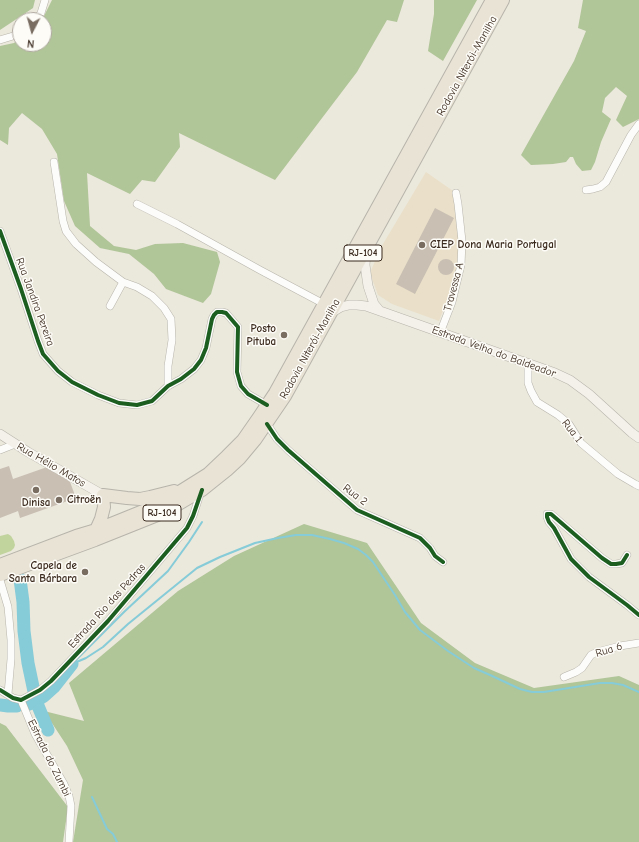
<!DOCTYPE html>
<meta charset="utf-8">
<style>
body{margin:0}
#map{position:relative;width:639px;height:842px;overflow:hidden;background:#ebe8dc;font-family:"Comic Neue",sans-serif}
canvas{display:block}
.north{position:absolute;left:12px;top:12px;width:40px;height:40px;box-sizing:border-box;background:#fdfcf7;border:1px solid #afa8a0;border-radius:50%;rotate:186deg;font-size:11px;font-weight:700;line-height:16px;text-align:center;color:#3b2a1e}
.north::after{content:'';display:block;margin:auto;width:14px;height:18px;background:#796c60;clip-path:polygon(50% 0,100% 100%,50% 72%,0 100%)}
</style>
<div id="map">
<canvas width="639" height="842"></canvas>
<div class="north">N</div>
</div>
<script>
const c = document.querySelector('canvas').getContext('2d');
c.lineJoin = 'round';
function fill(path, color) {
  c.fillStyle = color;
  c.fill(path, 'evenodd');
}
function shape(rows) {
  const path = new Path2D();
  for (const r of rows) {
    if (r.length === 3) {
      path.moveTo(r[0] + r[2], r[1]);
      path.arc(r[0], r[1], r[2], 0, 2 * Math.PI);
      continue;
    }
    path.moveTo(r[0], r[1]);
    for (let i = 2; i < r.length; i += 2) path.lineTo(r[i], r[i + 1]);
  }
  return path;
}
function stroke(path, color, width, dash) {
  c.strokeStyle = color;
  c.lineWidth = width;
  c.lineCap = dash ? 'butt' : 'round';
  c.setLineDash(dash || []);
  c.stroke(path);
}
function label(font, color, halo, rows, align = 'center') {
  c.font = font + ' "Comic Neue",sans-serif';
  c.lineWidth = 3;
  c.setLineDash([]);
  c.textBaseline = 'middle';
  c.strokeStyle = halo;
  c.fillStyle = color;
  for (const [text, x, y, turn = 0] of rows) {
    c.save();
    c.translate(x, y);
    c.rotate((+turn || 0) * Math.PI / 180);
    c.textAlign = isNaN(turn) ? turn : align;
    if (halo) c.strokeText(text, 0, 0);
    c.fillText(text, 0, 0);
    c.restore();
  }
}
fill(shape([
 [426,172,456,193,460,215,458,264,452,286,439,321,392,304,378,295,370,273,380,249]
]), '#eae0c9');
fill(shape([
 [8,534,11,536,14,541,15,545,14,548,11,551,0,555,0,536]
]), '#c2d49e');
fill(shape([
 [0,0,35,0,33,8,0,30],
 [52,0,404,0,397,22,387,20,357,72,275,180,179,133,180,147,155,182,142,180,130,194,87,173,90,226,114,246,136,250,155,244,183,243,217,252,220,262,211,294,203,303,166,289,154,274,129,254,100,248,75,226,64,201,57,154,42,129,22,113,9,128,8,145,0,140,0,46,14,43,20,39,20,44,44,44,44,20,42,20],
 [434,0,477,0,443,61,428,51,434,14],
 [583,0,639,0,639,119,623,127,616,120,627,96,616,87,605,98,602,112,611,119,601,142,595,162,591,170,582,171,576,164,573,157,570,157,566,162,553,164,531,165,521,155,574,61,586,31,578,28],
 [304,524,367,543,421,623,475,663,534,688,619,676,639,685,639,842,73,842,83,780,67,746,44,711,84,721,69,683,178,591,234,556],
 [0,723,6,726,68,807,63,842,0,842]
]), '#b0c598');
stroke(shape([
 [74,662,124,612,168,571,189,542,202,522],
 [72,664,86,658,103,647,128,624,197,568,220,557,255,543,278,538,296,535,312,535,330,539,344,543,358,549,366,555,373,562,395,595,405,612,420,630,448,651,474,668,490,675,520,689,532,692,544,692,600,683,612,683,623,685,639,692],
 [92,797,107,829,113,834,117,842]
]), '#85cbd8', 2);
stroke(shape([
 [20,579,23,602,24,631,28,663,36,701,48,730],
 [29,704,36,701,44,696,54,687,72,664],
 [0,705,8,706,17,706]
]), '#85cbd8', 13);
fill(shape([
 [435,208,454,218,415,294,396,284],
 [446,267,8],
 [9,466,13,479,50,466,66,475,62,476,70,482,76,498,20,518,18,511,0,518,0,469]
]), '#c9bfb3');
const street = shape([
 [36,20,41,13,45,0],
 [0,40,13,36,20,33],
 [54,162,63,221,66,231,76,244,96,262,123,282,137,287,152,296,164,308,171,319,172,340,168,366,168,386],
 [586,190,593,189,600,187,606,182,631,135,639,124],
 [137,204,177,224,260,270,324,304],
 [0,231,21,289,38,341,43,354,58,371,72,382,98,395,119,403,137,405,152,401,168,386,181,379,194,369,201,360,206,348,212,319,214,315,217,312,222,312,226,313,238,327,237,372,241,386,248,394,267,405],
 [110,306,123,282],
 [440,333,452,302,461,265,462,241,458,204,456,193],
 [528,363,528,383,531,391,537,402,558,415,569,424,581,443,618,474,635,484,639,486],
 [267,424,277,439,288,450,357,510,420,538,430,548,435,556,443,562],
 [0,450,15,444],
 [627,555,622,563,616,564,611,564,602,558,551,514,547,514,547,517,549,522,554,528,571,559,589,577,627,605,639,615],
 [0,580,8,607,11,640,11,659,8,694],
 [564,677,576,672,582,668,591,655,597,652,620,646,639,643],
 [0,690,13,698,21,700,40,690,51,681,108,621,187,528,193,516,201,491],
 [21,700,35,734,64,784,69,796,71,806,69,842]
]);
const secondary = shape([
 [366,252,365,265,368,286,374,304,379,310],
 [331,313,341,307,349,305,357,305,366,306,555,373,570,380,589,394,632,433,639,438],
 [0,434,28,452,103,495]
]);
const highway = shape([
 [96,530,101,519,104,507,103,495,127,498,140,499,150,497,174,491],
 [0,565,76,536,96,530,148,509,165,501,208,474,227,456,243,440,259,417,275,393,492,0],
 [0,575,95,540,165,512,202,490,227,470,240,458,255,440,285,396,503,0]
]);
stroke(street, '#b7b4ab', 8);
stroke(secondary, '#b7b4ab', 10);
stroke(highway, '#b7b4ab', 14);
stroke(street, '#fcfcfa', 7);
stroke(secondary, '#f4f1eb', 9);
stroke(highway, '#e9e3d6', 12);
stroke(shape([
 [0,231,21,289,38,341,43,354,58,371,72,382,98,395,119,403,137,405,152,401,168,386,181,379,194,369,201,360,206,348,212,319,214,315,217,312,222,312,226,313,238,327,237,372,241,386,248,394,267,405],
 [267,424,277,439,288,450,357,510,420,538,430,548,435,556,443,562],
 [627,555,622,563,616,564,611,564,602,558,551,514,547,514,547,517,549,522,554,528,571,559,589,577,627,605,639,615],
 [0,690,13,698,21,700,40,690,51,681,108,621,187,528,193,516,202,490]
]), '#1b5e20', 4);
for (const [x, y, r, color] of [
 [422,245,4,"#796c60"],
 [284,335,4,"#796c60"],
 [36,490,4,"#796c60"],
 [59,500,4,"#796c60"],
 [85,572,4,"#796c60"]
]) {
  const dot = new Path2D();
  dot.arc(x, y, r, 0, 2 * Math.PI);
  c.fillStyle = color;
  c.fill(dot);
  stroke(dot, '#fdfcf7', 1.5);
}
for (const [x, y, w] of [
 [363,253,38],
 [162,513,38]
]) {
  const box = new Path2D();
  box.roundRect(x - w / 2, y - 8, w, 16, 3);
  c.fillStyle = '#fdfcf7';
  c.fill(box);
  stroke(box, '#3b2a1e', 1);
}
label('bold 10px', '#3b2a1e', null, [
 ["RJ-104",363,253],
 ["RJ-104",162,513]
]);
label('11px', '#3b2a1e', '#fdfcf7', [
 ["Rodovia Niterói-Manilha",467,66,-61],
 ["Travessa A",454,287,-75],
 ["Rua Jandira Pereira",35,302,70],
 ["Rodovia Niterói-Manilha",310,349,-61],
 ["Estrada Velha do Baldeador",494,352,20],
 ["Rua 1",572,431,52],
 ["Rua Hélio Matos",51,465,30],
 ["Rua 2",355,495,37],
 ["Estrada Rio das Pedras",107,606,-48],
 ["Rua 6",609,650,-17],
 ["Estrada do Zumbi",49,758,64]
]);
label('bold 11px', '#3b2a1e', '#fdfcf7', [
 ["CIEP Dona Maria Portugal",430,245],
 ["Posto",276,329,"right"],
 ["Pituba",276,342,"right"],
 ["Citroën",67,500],
 ["Dinisa",36,503,"center"],
 ["Capela de",77,566,"right"],
 ["Santa Bárbara",77,579,"right"]
], 'left');
</script>
